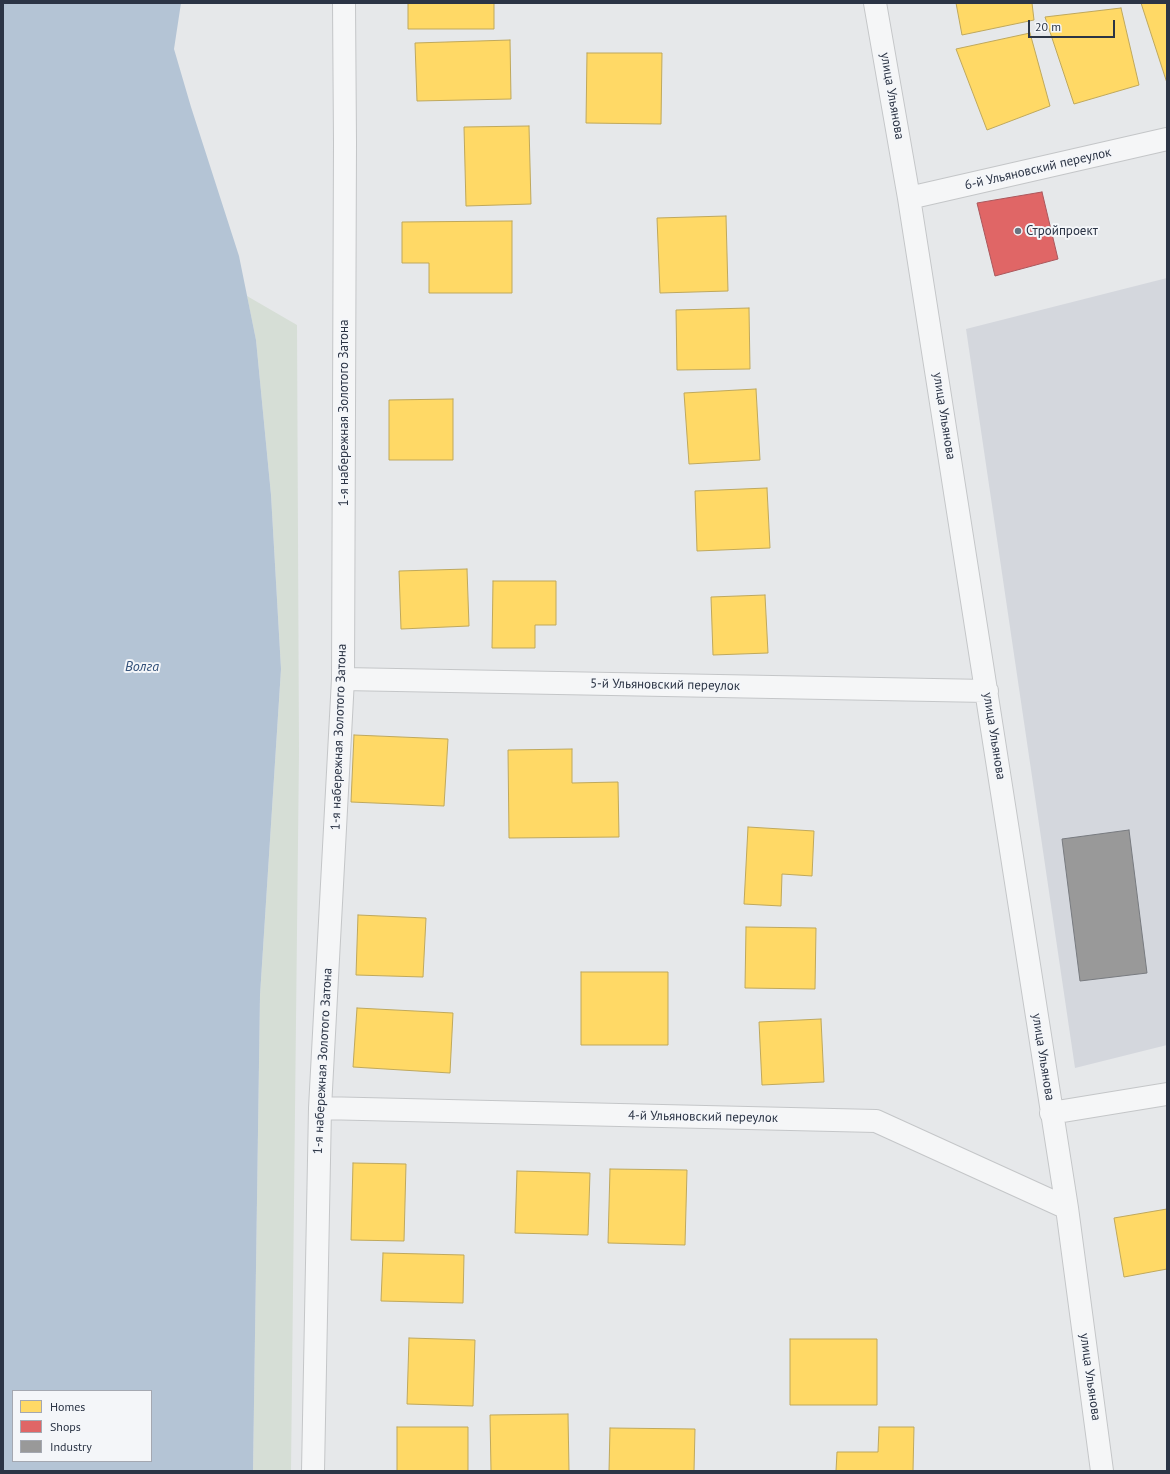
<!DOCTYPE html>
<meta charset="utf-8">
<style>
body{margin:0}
#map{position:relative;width:1170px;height:1474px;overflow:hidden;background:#e6e8ea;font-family:"PT Sans",sans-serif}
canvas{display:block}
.frame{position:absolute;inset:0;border:4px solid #2b3445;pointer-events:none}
.legend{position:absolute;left:12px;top:1390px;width:140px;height:72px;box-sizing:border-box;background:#f4f6f9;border:1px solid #a4a8b1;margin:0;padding:5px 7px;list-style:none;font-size:12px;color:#2b3445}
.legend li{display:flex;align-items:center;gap:8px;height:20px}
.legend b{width:20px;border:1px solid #a4a8b1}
.scale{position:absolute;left:1028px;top:20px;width:87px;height:18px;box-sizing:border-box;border:2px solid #2b3445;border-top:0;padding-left:5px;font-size:12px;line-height:14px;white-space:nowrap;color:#2b3445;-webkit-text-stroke:3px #f4f6f9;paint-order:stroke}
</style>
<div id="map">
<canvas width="1170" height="1474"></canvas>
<div class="frame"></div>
<ul class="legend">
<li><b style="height:11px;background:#ffd966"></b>Homes</li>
<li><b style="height:11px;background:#e06666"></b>Shops</li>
<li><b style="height:11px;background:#999"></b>Industry</li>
</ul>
<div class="scale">20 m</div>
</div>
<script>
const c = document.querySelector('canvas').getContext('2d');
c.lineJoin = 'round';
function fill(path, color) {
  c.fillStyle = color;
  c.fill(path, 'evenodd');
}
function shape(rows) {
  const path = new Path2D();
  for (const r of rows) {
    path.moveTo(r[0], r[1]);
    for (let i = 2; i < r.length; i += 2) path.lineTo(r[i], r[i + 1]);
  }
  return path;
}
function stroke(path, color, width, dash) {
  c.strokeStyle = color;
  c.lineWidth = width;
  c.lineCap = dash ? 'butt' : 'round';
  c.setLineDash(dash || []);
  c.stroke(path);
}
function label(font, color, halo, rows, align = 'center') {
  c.font = font + ' "PT Sans",sans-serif';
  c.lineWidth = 4;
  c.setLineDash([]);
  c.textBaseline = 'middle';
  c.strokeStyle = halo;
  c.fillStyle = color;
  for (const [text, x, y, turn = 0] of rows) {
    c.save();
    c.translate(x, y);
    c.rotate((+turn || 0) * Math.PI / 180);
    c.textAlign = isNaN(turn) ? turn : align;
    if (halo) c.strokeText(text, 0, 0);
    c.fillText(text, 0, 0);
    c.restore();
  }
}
fill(shape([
 [1167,278,1167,1045,1075,1068,966,329]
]), '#d4d7dd');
fill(shape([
 [247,296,297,325,299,752,291,1471,253,1471,260,995,281,669,271,495,256,340]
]), '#d6ded6');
fill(shape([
 [3,3,181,3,174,49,191,107,239,256,256,340,271,495,281,669,260,995,253,1471,3,1471],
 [13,1391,151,1391,151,1461,13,1461]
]), '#b4c4d5');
const homes = shape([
 [408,3,494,3,494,29,408,29,408,3],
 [956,3,1032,3,1034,20,962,35,956,3],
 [1141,3,1167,3,1167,83,1141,3],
 [1121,8,1139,85,1074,104,1045,17,1121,8],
 [1030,33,1050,106,987,130,956,49,1030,33],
 [510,40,511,99,417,101,415,43,510,40],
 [587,53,662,53,661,124,586,123,587,53],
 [529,126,531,204,466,206,464,127,529,126],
 [726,216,728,291,660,293,657,218,726,216],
 [512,221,512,293,429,293,429,263,402,263,402,222,512,221],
 [749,308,750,369,677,370,676,310,749,308],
 [756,389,760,460,689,464,684,393,756,389],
 [453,399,453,460,389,460,389,400,453,399],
 [767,488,770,548,697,551,695,491,767,488],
 [467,569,469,626,401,629,399,571,467,569],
 [493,581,556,581,556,625,535,625,535,648,492,648,493,581],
 [765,595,768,653,713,655,711,597,765,595],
 [354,735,448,739,444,806,351,802,354,735],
 [572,749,572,783,618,782,619,837,509,838,508,750,572,749],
 [748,827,814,831,812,876,782,874,781,906,744,904,748,827],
 [358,915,426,918,423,977,356,975,358,915],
 [746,927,816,928,815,989,745,988,746,927],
 [581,972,668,972,668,1045,581,1045,581,972],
 [357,1008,453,1013,450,1073,353,1067,357,1008],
 [821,1019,824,1082,762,1085,759,1022,821,1019],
 [353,1163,406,1164,404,1241,351,1240,353,1163],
 [610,1169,687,1170,685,1245,608,1243,610,1169],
 [517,1171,590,1173,588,1235,515,1233,517,1171],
 [1167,1209,1167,1269,1124,1277,1114,1218,1167,1209],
 [383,1253,464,1255,463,1303,381,1301,383,1253],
 [409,1338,475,1340,473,1406,407,1404,409,1338],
 [790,1339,877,1339,877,1405,790,1405,790,1339],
 [568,1414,569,1471,491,1471,490,1415,568,1414],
 [397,1427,468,1427,468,1471,397,1471,397,1427],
 [879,1427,914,1427,913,1471,836,1471,837,1452,878,1452,879,1427],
 [610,1428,695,1429,694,1471,609,1471,610,1428]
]);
fill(homes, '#ffd966');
stroke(homes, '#bfa85c', 1);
const shops = shape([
 [1042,192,1058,259,995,276,977,203,1042,192]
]);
fill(shops, '#e06666');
stroke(shops, '#aa575c', 1);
const industry = shape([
 [1129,830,1147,973,1080,981,1062,839,1129,830]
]);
fill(industry, '#999');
stroke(industry, '#787b80', 1);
const minor = shape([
 [875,3,909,198,1067,1208,1102,1471],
 [909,198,1167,139],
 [343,679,987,691],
 [320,1108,876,1121,1067,1208],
 [1051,1113,1167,1094],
 [313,1471,320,1108,343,679,345,143,344,3]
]);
stroke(minor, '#c4c6c8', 24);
stroke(minor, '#f5f6f7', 22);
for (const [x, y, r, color] of [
 [1018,231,4,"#6c737f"]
]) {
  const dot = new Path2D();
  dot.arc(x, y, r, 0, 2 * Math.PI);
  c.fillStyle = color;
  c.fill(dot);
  stroke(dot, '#f4f6f9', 1.5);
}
label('13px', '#2b3445', '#f4f6f9', [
 ["улица Ульянова",892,96,80],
 ["6-й Ульяновский переулок",1038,169,-13],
 ["1-я набережная Золотого Затона",344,413,-90],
 ["улица Ульянова",944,416,81],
 ["5-й Ульяновский переулок",665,685,1],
 ["улица Ульянова",994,736,81],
 ["1-я набережная Золотого Затона",339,737,-88],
 ["улица Ульянова",1043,1057,81],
 ["1-я набережная Золотого Затона",323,1061,-87],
 ["4-й Ульяновский переулок",703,1117,1],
 ["улица Ульянова",1090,1377,82]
]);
label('13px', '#2b3445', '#f4f6f9', [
 ["Стройпроект",1026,231]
], 'left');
label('italic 14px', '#34527a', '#f4f6f9', [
 ["Волга",142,667]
]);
</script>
